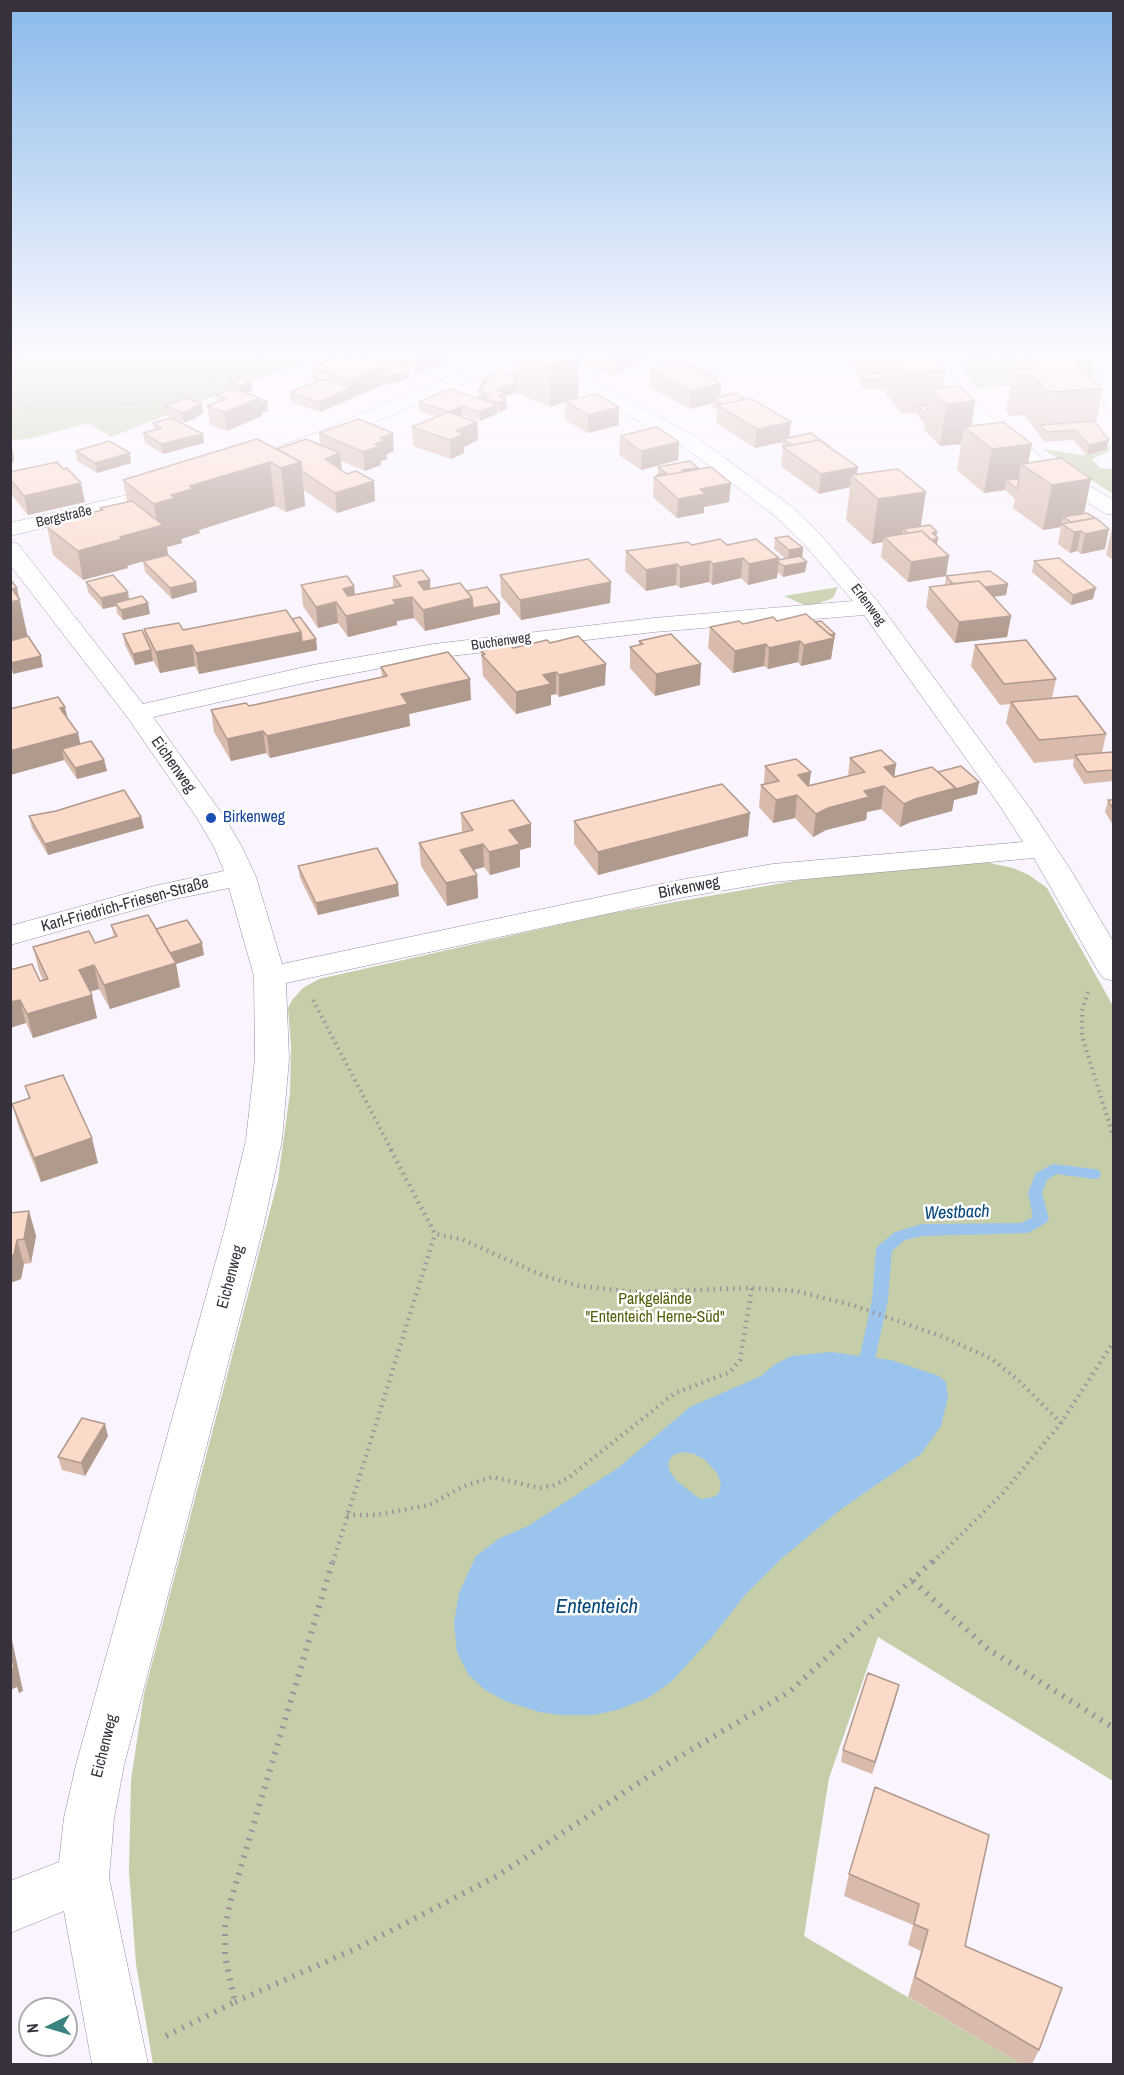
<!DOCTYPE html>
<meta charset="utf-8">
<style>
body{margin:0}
#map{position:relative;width:1124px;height:2075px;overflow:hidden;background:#faf4fe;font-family:"Archivo Narrow",sans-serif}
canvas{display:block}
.frame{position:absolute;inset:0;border:12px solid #36313a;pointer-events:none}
.north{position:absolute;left:18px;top:1997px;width:60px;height:60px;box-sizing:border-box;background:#fff;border:2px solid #afadb0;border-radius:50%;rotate:265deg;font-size:16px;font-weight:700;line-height:24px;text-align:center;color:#36313a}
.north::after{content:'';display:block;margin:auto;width:21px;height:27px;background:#3b8380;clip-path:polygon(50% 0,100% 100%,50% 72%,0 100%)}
</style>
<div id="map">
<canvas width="1124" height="2075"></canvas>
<div class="frame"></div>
<div class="north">N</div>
</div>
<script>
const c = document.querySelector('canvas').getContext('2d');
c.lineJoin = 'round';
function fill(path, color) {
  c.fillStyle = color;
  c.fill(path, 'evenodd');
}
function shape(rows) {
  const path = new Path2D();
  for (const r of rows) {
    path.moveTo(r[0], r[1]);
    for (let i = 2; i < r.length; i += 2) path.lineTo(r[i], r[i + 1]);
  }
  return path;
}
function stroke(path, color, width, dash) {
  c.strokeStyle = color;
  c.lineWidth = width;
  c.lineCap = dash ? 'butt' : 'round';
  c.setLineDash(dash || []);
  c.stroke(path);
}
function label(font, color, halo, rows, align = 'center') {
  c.font = font + ' "Archivo Narrow",sans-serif';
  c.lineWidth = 5;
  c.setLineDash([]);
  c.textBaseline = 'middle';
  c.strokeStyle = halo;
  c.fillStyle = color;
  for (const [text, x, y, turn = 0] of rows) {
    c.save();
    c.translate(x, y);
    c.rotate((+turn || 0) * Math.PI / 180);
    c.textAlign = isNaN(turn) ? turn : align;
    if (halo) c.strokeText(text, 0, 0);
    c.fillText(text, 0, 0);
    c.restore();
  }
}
fill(shape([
 [11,353,325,353,111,437,89,423,28,439,11,440],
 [1024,353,1097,353,1092,381,975,388,958,364],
 [1111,445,1110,449,1106,453,1092,459,1100,468,1113,469,1113,494,1043,449,1082,455,1101,452],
 [838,587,833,598,809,607,784,596],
 [985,862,1013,868,1029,875,1047,888,1113,1006,1113,1781,878,1637,829,1778,804,1936,1021,2064,153,2064,136,1964,129,1872,131,1780,144,1694,278,1180,290,1093,291,1045,288,1008,292,1000,303,988,319,979,607,914,800,880,886,870]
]), '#c6cea9');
fill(shape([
 [831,1352,891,1360,939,1376,946,1382,948,1398,941,1426,921,1454,840,1510,781,1559,745,1595,713,1636,671,1682,648,1698,617,1710,594,1715,559,1715,539,1712,505,1701,485,1690,468,1674,457,1652,454,1623,459,1593,476,1556,500,1538,528,1526,618,1468,690,1407,761,1376,774,1365,791,1356],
 [684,1452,694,1454,704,1459,717,1473,721,1484,719,1493,714,1497,701,1499,696,1496,677,1481,670,1472,668,1464,670,1459,673,1455]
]), '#9bc4ec');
fill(shape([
 [1053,1164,1094,1169,1099,1170,1101,1174,1099,1178,1094,1179,1056,1174,1047,1180,1042,1193,1049,1219,1046,1223,1028,1233,922,1236,905,1240,892,1251,888,1300,876,1355,874,1360,868,1361,862,1360,860,1355,872,1300,876,1249,879,1245,895,1232,922,1224,1021,1223,1033,1217,1028,1193,1034,1177,1036,1173,1053,1164]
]), '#9bc4ec');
const minor = shape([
 [922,353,940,353,960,385,986,413,1045,460,1114,500,1114,515,1106,514,1031,468,972,421,946,392,922,353],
 [1106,353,1114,353,1114,412,1107,410,1104,406,1099,374,1106,353],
 [537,360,585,376,697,438,791,506,820,534,878,602,1029,807,1072,872,1114,943,1114,981,1103,978,1098,971,1034,858,773,882,685,897,286,983,289,1059,282,1140,263,1228,124,1765,114,1818,109,1878,148,2064,92,2064,64,1911,10,1933,10,1881,59,1862,64,1818,76,1765,225,1228,246,1140,255,1059,254,976,229,888,170,900,10,945,10,926,154,886,224,871,214,847,197,818,128,718,10,565,10,542,18,544,143,704,313,665,434,644,654,618,853,601,804,544,775,516,683,446,571,384,531,369,528,365,531,361,537,360],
 [864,615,1002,809,1023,842,773,864,685,879,282,964,256,877,242,847,225,818,153,717,313,681,434,658,654,632,864,615]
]);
const tertiary = shape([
 [505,353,529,353,526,357,340,437,269,463,262,461,259,457,262,453,326,429,505,353],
 [169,485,176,487,180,491,176,495,10,536,10,523,169,485]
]);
stroke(minor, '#988ca1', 1);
stroke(tertiary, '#988ca1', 1);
stroke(shape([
 [10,404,23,384,24,353],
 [10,409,45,405,138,403,174,397,274,353]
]), '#99939d', 2, [1, 3]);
stroke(shape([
 [1088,992,1082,1011,1082,1036,1114,1139],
 [313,1000,392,1151]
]), '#99939d', 4, [1.5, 4.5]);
stroke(shape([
 [391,1150,435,1234,461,1239,544,1276,580,1286,634,1292,752,1288,796,1291,852,1305,941,1336,992,1359,1018,1380,1061,1423],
 [347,1515,377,1515,429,1505,464,1486,492,1477,540,1488,554,1485,568,1478,675,1393,730,1372,740,1360,752,1288],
 [333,1562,435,1234],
 [933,1562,1002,1494,1061,1423,1114,1341]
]), '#99939d', 4.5, [1.5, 5]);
stroke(shape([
 [913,1581,988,1649,1114,1728],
 [235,2002,357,1948,497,1876,672,1761,789,1692,934,1560],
 [166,2036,235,2002,225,1957,225,1927,230,1903,333,1560]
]), '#99939d', 6, [2, 7]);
fill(minor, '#fff');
fill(tertiary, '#fff');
fill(shape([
 [384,353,463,353,447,361,447,363,416,373,409,371,409,379,388,385,385,384,320,412,291,402,290,392,314,383,312,367,343,362,374,363,373,359,385,354],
 [515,353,568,353,578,398,619,425,588,433,565,420,565,402,550,407,516,393,505,396,507,409,499,412,497,411,497,414,480,421,462,415,460,416,478,440,464,447,464,453,451,459,413,446,412,427,437,417,419,411,419,402,478,398,478,390,480,389,480,385,482,384,482,380,516,375],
 [585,353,648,353,648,358,614,375,584,367],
 [852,353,929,353,946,370,943,387,975,401,972,426,1028,463,1091,479,1084,513,1105,549,1081,554,1077,551,1070,553,1058,544,1061,527,1043,530,1013,508,1015,499,1005,490,984,493,957,470,961,444,940,446,924,430,925,424,917,415,917,413,902,414,886,394,887,389,863,389,860,383,860,380,851,361],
 [964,353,998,353,997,357,969,362],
 [1017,353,1069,353,1083,365,1082,370,1103,389,1096,423,1106,450,1087,455,1073,440,1045,442,1038,434,1038,433,1024,415,1010,416,1006,411],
 [650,370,717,381,721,383,720,397,789,438,830,447,857,475,921,527,938,538,937,545,946,576,908,582,881,557,883,542,872,544,846,520,850,487,819,494,781,466,783,449,782,449,782,442,755,448,716,423,717,410,713,407,713,403,690,409,649,387],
 [251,382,252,391,246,393,267,401,268,411,262,413,262,416,227,431,210,425,207,406,217,402,216,395,231,389,230,383],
 [202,404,203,414,196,416,196,418,184,423,166,415,165,406],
 [153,423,204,443,163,454,145,443,143,433,154,430],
 [319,433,394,451,387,454,387,459,381,461,381,465,365,471,341,461,342,470,375,501,337,513,304,490,305,506,286,512,275,506,199,530,200,533,181,539,182,543,167,547,168,554,127,566,128,568,83,580,53,555,47,527,90,515,89,513,100,510,100,508,127,502,123,480,277,449,320,445],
 [620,436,679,442,678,460,641,470,619,455],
 [76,451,131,463,97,473,77,461],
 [658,467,698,468,698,469,729,502,704,507,704,513,677,518,653,497,654,477,657,477,658,475],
 [10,472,85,502,28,515,10,493],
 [1113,526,1113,560,1106,555,1112,527],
 [775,538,803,548,802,557,805,572,783,577,777,572,777,578,748,585,741,578,712,585,709,582,680,588,676,585,646,591,625,571,626,551,692,545,727,545,778,560,786,559,774,549],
 [143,561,196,582,197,592,172,599,145,572],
 [1034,561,1093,599,1071,605,1032,572],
 [500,575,611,582,610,603,521,620,501,596],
 [393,576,430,589,467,591,500,603,500,614,425,631,414,618,397,621,397,625,348,637,338,623,318,628,303,606,301,585,354,586,355,594,393,587],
 [946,576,1008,584,1006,595,993,597,1011,616,1007,637,955,643,926,607,929,587,945,585],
 [86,582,128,592,129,599,150,614,123,620,117,613,116,606,103,609,88,592],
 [292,619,316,639,317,650,199,674,195,666,160,673,153,660,153,661,135,665,125,645,123,634,145,637,144,629,183,630],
 [777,621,815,622,835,634,831,659,801,666,798,662,768,669,764,666,733,673,708,648,710,627],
 [639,641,700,685,655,696,630,668,630,647,639,645],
 [550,643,605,685,559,697,556,694,551,695,551,705,516,714,483,676,481,651],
 [975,645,1056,679,1052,698,1106,734,1102,753,1113,752,1113,781,1084,784,1073,766,1074,759,1034,763,1006,723,1010,704,1000,705,971,666],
 [381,667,471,700,409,714,410,726,270,758,266,753,231,761,214,732,211,710,249,706,382,677],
 [10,709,68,719,80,744,104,760,107,771,77,779,64,760,10,775],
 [850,758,896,764,894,777,938,772,977,794,954,800,952,811,911,822,900,827,881,809,867,812,866,820,826,830,813,837,795,818,773,823,759,807,761,785,764,784,765,766,809,785,848,776],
 [1108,800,1113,800,1113,825,1105,812],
 [461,813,531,847,520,850,520,867,490,875,484,867,474,870,477,875,478,898,447,906,421,866,419,843,462,833],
 [29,816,141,817,144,828,48,855,32,828],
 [574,821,748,836,598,875,574,844],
 [298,866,399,896,318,915,300,878],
 [111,925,156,929,204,955,176,964,180,987,110,1009,99,989,90,992,97,1018,33,1038,26,1023,10,970,40,981,43,980,39,971,33,947,95,943,114,937],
 [25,1086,98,1163,41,1182,19,1128,12,1104,29,1099],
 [29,1211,36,1236,31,1263,24,1264,21,1279,10,1283,10,1213],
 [108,1436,85,1476,62,1470,58,1457],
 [896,1697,872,1774,841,1762,843,1750],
 [875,1787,965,1946,1039,2050,1032,2064,1021,2064,908,1997,921,1951,908,1945,913,1925,844,1896,849,1874]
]), '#d8bbad');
fill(shape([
 [423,353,463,353,447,361,447,363,416,373,415,355],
 [624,353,648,353,648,358,614,375,615,358],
 [970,353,998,353,997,357,969,362],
 [579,357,578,398,550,407,550,366],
 [403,360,404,369,392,374,392,365],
 [384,366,385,384,320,412,319,402,352,388,351,380],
 [409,370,409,379,388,385,387,376],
 [516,376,516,393,505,396,507,409,499,412,499,403,496,390],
 [717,377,716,384,721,383,720,401,714,398,713,403,690,409,691,391,701,382],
 [251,382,252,391,241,395,240,386],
 [260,398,261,404,267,401,268,411,262,413,262,416,227,431,224,412],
 [975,401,970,432,964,427,961,444,940,446,946,404],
 [202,404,203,414,196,416,196,418,184,423,182,413,192,408],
 [497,404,497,414,480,421,480,412],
 [462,406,462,415,449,421,449,412],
 [619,407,619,425,588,433,588,415],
 [477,422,478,440,464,447,464,453,451,459,450,440,456,431],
 [791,422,789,441,783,439,782,442,755,448,757,429],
 [393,433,394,451,387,454,387,459,381,461,381,465,365,471,363,452,375,444,380,438],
 [203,434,204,443,163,454,161,444],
 [1109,440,1106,450,1087,455,1089,445],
 [679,442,678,460,641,470,641,451],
 [1032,444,1027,468,1021,464,1017,489,1006,480,1005,490,984,493,992,449],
 [12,446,14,456,14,462,10,463,10,453],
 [130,453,131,463,97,473,95,463],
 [340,453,342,472,325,459],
 [270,462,275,506,199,530,200,533,181,539,182,543,167,547,168,554,127,566,128,568,83,580,78,551,120,537,158,527,154,504,171,495,190,486],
 [301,462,305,506,286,512,281,468],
 [858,467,856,480,851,475,850,487,819,494,821,474],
 [698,468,697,477,689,479,682,470],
 [1091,479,1082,523,1063,517,1061,527,1043,530,1052,485],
 [374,481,375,501,337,513,335,493],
 [81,483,85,502,28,515,24,496],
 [731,483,729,502,704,507,704,513,677,518,678,499,700,489],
 [926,492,919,537,911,536,903,529,902,539,884,537,883,542,872,544,878,499],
 [1103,524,1101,531,1109,529,1105,549,1081,554,1085,534,1081,531,1077,551,1070,553,1074,532,1078,532,1079,528],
 [937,532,936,539,938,538,936,549,902,554,932,533],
 [803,548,802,558,788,561,789,550],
 [949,556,946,576,908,582,911,562],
 [743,558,741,578,712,585,713,564],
 [779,558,777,578,748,585,749,564],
 [710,561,709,582,680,588,680,567],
 [807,562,805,572,783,577,784,566],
 [677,564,676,585,646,591,646,570],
 [430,580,431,601,418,582],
 [196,582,197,592,172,599,170,588],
 [611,582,610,603,521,620,520,600],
 [1008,584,1006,595,955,602,956,591],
 [354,586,356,607,343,589],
 [17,588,30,647,10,652,10,602,12,589],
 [1096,588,1093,599,1071,605,1073,595],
 [128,592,129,602,115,603,116,606,103,609,101,598],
 [412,597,414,618,397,621,397,625,348,637,346,616,393,600],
 [472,598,500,603,500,614,425,631,423,610],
 [336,602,338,623,318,628,316,607],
 [148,603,150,614,123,620,121,610],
 [1011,616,1007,637,955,643,959,622],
 [301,632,316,639,317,650,199,674,196,653],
 [835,634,831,659,801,666,804,645,823,637],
 [800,641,798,662,768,669,769,648],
 [766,644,764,666,733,673,735,651],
 [192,645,195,666,160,673,156,652],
 [151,650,153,661,135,665,133,654],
 [41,656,43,667,13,674,11,663],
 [606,664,605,685,559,697,559,675],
 [701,664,700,685,655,696,656,674],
 [556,672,556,694,551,695,551,705,516,714,516,692,543,675],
 [470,679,471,700,409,714,410,726,270,758,267,736,401,694],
 [65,707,70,729,60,708],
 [263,731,266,753,231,761,227,739],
 [78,733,83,755,62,749,64,760,10,775,10,751],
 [104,760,107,771,77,779,75,768],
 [896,764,893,786,884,786,881,809,867,812,866,820,826,830,813,837,816,814,864,791,884,767],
 [811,772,808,795,797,795,795,818,773,823,776,800,798,775],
 [979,782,977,794,954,800,952,811,911,822,900,827,904,804,915,799],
 [750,813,748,836,598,875,598,852],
 [141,817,144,828,48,855,45,844],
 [531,824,531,847,520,850,520,867,490,875,489,852,509,830],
 [483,844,484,867,461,873,460,850],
 [477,875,478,898,447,906,446,883],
 [398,884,399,896,318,915,316,903],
 [202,943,204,955,176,964,180,987,110,1009,104,985,168,954],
 [94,965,99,989,85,993,79,970],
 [92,995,97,1018,33,1038,27,1014],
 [20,1000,26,1023,10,1028,10,1002],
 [92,1138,98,1163,41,1182,34,1158],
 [29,1211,36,1236,31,1263,24,1239],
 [17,1240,24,1264,21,1279,10,1283,10,1256],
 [105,1424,108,1436,85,1476,81,1463],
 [10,1631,23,1691,19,1693,17,1687,10,1690],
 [899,1685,896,1697,872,1774,875,1762]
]), '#b0998d');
const building = shape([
 [407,353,423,353,415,355,407,353],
 [517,353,568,353,579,357,550,366,517,353],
 [596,353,624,353,615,358,596,353],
 [853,353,903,353,858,354,857,362,853,353],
 [900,353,891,354,890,364,864,365,858,354,900,353],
 [906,353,929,353,946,370,908,373,891,354,906,353],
 [1025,353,1069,353,1083,365,1078,366,1103,389,1047,392,1031,374,1017,375,1013,370,1040,368,1031,358,1027,359,1023,355,1027,355,1025,353],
 [385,354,403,360,392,365,373,359,385,354],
 [355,357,384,366,351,380,312,367,332,359,343,362,355,357],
 [679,362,721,383,691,391,650,370,679,362],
 [688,363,717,377,712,379,683,364,688,363],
 [394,365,409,370,387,376,384,375,384,368,386,369,394,365],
 [502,371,516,375,515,376,516,377,516,383,496,390,505,393,498,396,506,399,499,403,482,397,489,394,478,390,485,387,480,385,487,382,482,380,502,371],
 [885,373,889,379,864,380,861,374,885,373],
 [241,379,251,382,240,386,230,383,241,379],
 [323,379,352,388,319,402,290,392,323,379],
 [959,386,975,401,946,404,929,389,959,386],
 [233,388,260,398,224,412,207,406,226,399,216,395,233,388],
 [449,389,497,404,480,412,462,406,449,412,419,402,449,389],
 [736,393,745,399,722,404,714,398,736,393],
 [596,394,619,407,588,415,565,401,596,394],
 [186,398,202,404,192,408,195,409,182,413,165,406,186,398],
 [750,398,791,422,757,429,717,405,750,398],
 [260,399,267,401,261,404,260,399],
 [927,405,926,414,918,406,927,405],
 [448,412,477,422,456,431,464,434,450,440,412,427,448,412],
 [171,418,203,434,161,444,143,433,162,428,153,423,171,418],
 [359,419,393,433,380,438,386,440,375,444,380,446,363,452,319,433,359,419],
 [1094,421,1109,440,1089,445,1075,430,1047,432,1040,425,1094,421],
 [1003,422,1032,444,992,449,964,427,1003,422],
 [657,427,679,442,641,451,620,436,657,427],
 [811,433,830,447,819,440,792,445,783,439,811,433],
 [257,439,301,462,281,468,270,462,190,486,193,489,171,495,175,498,154,504,123,480,257,439],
 [306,439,340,453,325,459,347,474,356,471,374,481,335,493,302,471,301,462,277,449,306,439],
 [819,440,858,467,821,474,783,447,819,440],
 [109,441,130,453,95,463,76,451,109,441],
 [1061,458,1091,479,1052,485,1021,464,1061,458],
 [690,461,698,468,682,470,683,472,659,476,657,475,666,473,658,467,690,461],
 [57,462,63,469,67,468,81,483,24,496,10,479,10,472,57,462],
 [711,467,731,483,700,489,705,494,678,499,654,477,711,467],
 [898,469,926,492,878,499,851,475,898,469],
 [1019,479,1017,489,1006,480,1019,479],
 [132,501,163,525,120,537,122,539,78,551,47,527,71,518,72,520,92,514,89,513,103,510,100,508,132,501],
 [1087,513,1095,518,1071,522,1063,517,1087,513],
 [1096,518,1109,529,1085,534,1081,531,1074,532,1062,524,1096,518],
 [930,525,937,532,932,533,938,538,931,540,922,531,908,533,903,529,930,525],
 [922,531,949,556,911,562,884,537,922,531],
 [788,536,803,548,789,550,775,538,788,536],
 [720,539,727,545,756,539,779,558,749,564,743,558,713,564,710,561,680,567,677,564,646,570,626,551,688,542,692,545,720,539],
 [168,555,196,582,170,588,143,561,168,555],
 [800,556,807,562,784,566,778,562,778,560,800,556],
 [1059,558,1096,588,1073,595,1034,561,1059,558],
 [588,559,611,582,520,600,500,575,588,559],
 [422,570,430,580,418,582,424,590,460,583,472,598,423,610,412,597,393,600,396,604,346,616,336,602,316,607,301,585,347,576,354,586,343,589,348,596,401,586,393,576,422,570],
 [990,571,1008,584,985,587,979,581,950,584,953,584,946,576,990,571],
 [113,575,128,592,101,598,86,582,113,575],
 [10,579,17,588,12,589,20,600,10,602,10,579],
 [979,581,1011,616,959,622,929,587,979,581],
 [487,587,500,603,473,608,472,598,467,591,487,587],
 [142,596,148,603,121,610,115,603,142,596],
 [286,610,301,632,196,653,192,645,156,652,144,629,179,623,183,630,286,610],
 [806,614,834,638,804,645,800,641,769,648,766,644,735,651,710,627,739,621,743,624,773,617,777,621,806,614],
 [300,617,316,639,302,642,301,632,292,619,300,617],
 [821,621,835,634,830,635,815,622,821,621],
 [142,630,151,650,133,654,123,634,142,630],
 [671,634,701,664,656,674,630,647,643,644,639,641,671,634],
 [28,636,41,656,11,663,10,641,28,636],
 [578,636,606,664,559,675,556,672,543,675,551,684,516,692,482,655,485,654,481,651,510,644,513,648,547,640,550,643,578,636],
 [1026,640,1056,679,1004,684,975,645,1026,640],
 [448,652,470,679,401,694,408,704,267,736,263,731,227,739,211,710,246,703,249,706,387,676,381,667,448,652],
 [1077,696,1106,734,1039,740,1011,702,1077,696],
 [58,697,65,707,60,708,78,733,10,751,10,709,58,697],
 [91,741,104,760,75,768,62,749,91,741],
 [881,750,896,764,884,767,894,777,932,767,956,788,915,799,904,804,884,786,864,791,869,797,828,808,816,814,797,795,776,800,761,785,779,781,765,766,796,759,811,772,798,775,808,786,865,772,850,758,881,750],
 [1113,752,1113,770,1087,772,1075,755,1113,752],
 [961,766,979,782,956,789,938,772,961,766],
 [722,784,750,813,598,852,574,821,722,784],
 [124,790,141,817,45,844,29,816,56,811,124,790],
 [513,800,531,824,509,830,520,844,489,852,483,844,460,850,477,875,446,883,419,843,473,830,461,813,513,800],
 [1108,800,1113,800,1113,809,1108,800],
 [377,848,398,884,316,903,298,866,377,848],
 [148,915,176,963,104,985,94,965,79,970,92,995,27,1014,20,1000,10,1002,10,970,32,964,40,981,48,979,33,947,89,931,95,943,117,936,111,925,148,915],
 [187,920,202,943,170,953,156,929,187,920],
 [63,1075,92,1138,34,1158,12,1104,30,1098,25,1086,63,1075],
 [29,1211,24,1239,17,1240,14,1255,10,1256,10,1213,29,1211],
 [82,1418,105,1424,81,1463,58,1457,82,1418],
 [10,1651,14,1668,10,1669,10,1651],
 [868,1673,899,1685,875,1762,843,1750,868,1673],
 [875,1787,989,1835,965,1946,1062,1988,1039,2050,915,1977,928,1930,914,1924,919,1904,849,1874,875,1787]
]);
fill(building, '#fbdac9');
stroke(building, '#b0998d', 1.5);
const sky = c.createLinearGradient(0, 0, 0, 643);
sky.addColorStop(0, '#89baea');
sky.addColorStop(0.55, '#fdfaff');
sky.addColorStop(1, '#fdfaff00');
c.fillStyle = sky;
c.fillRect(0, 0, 1124, 643);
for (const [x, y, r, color] of [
 [211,818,6,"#1a4fb4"]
]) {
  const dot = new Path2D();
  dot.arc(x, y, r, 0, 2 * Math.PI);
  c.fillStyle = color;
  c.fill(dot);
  stroke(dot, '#fff', 2);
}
label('14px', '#36313a', '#fff', [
 ["Bergstraße",64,517,-13],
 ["Erlenweg",868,605,53],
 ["Buchenweg",501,642,-8]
]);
label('16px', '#36313a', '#fff', [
 ["Eichenweg",173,765,55],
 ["Birkenweg",689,888,-11],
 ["Karl-Friedrich-Friesen-Straße",125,905,-15],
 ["Eichenweg",231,1277,-75],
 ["Eichenweg",105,1746,-76]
]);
label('16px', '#164399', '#fff', [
 ["Birkenweg",223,818]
], 'left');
label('16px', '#535e08', '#fff', [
 ["Parkgelände",655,1300],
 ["\"Ententeich Herne-Süd\"",655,1318]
]);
label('italic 18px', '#07487a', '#fff', [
 ["Westbach",957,1213,-2]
]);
label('italic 21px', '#07487a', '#fff', [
 ["Ententeich",597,1607]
]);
</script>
